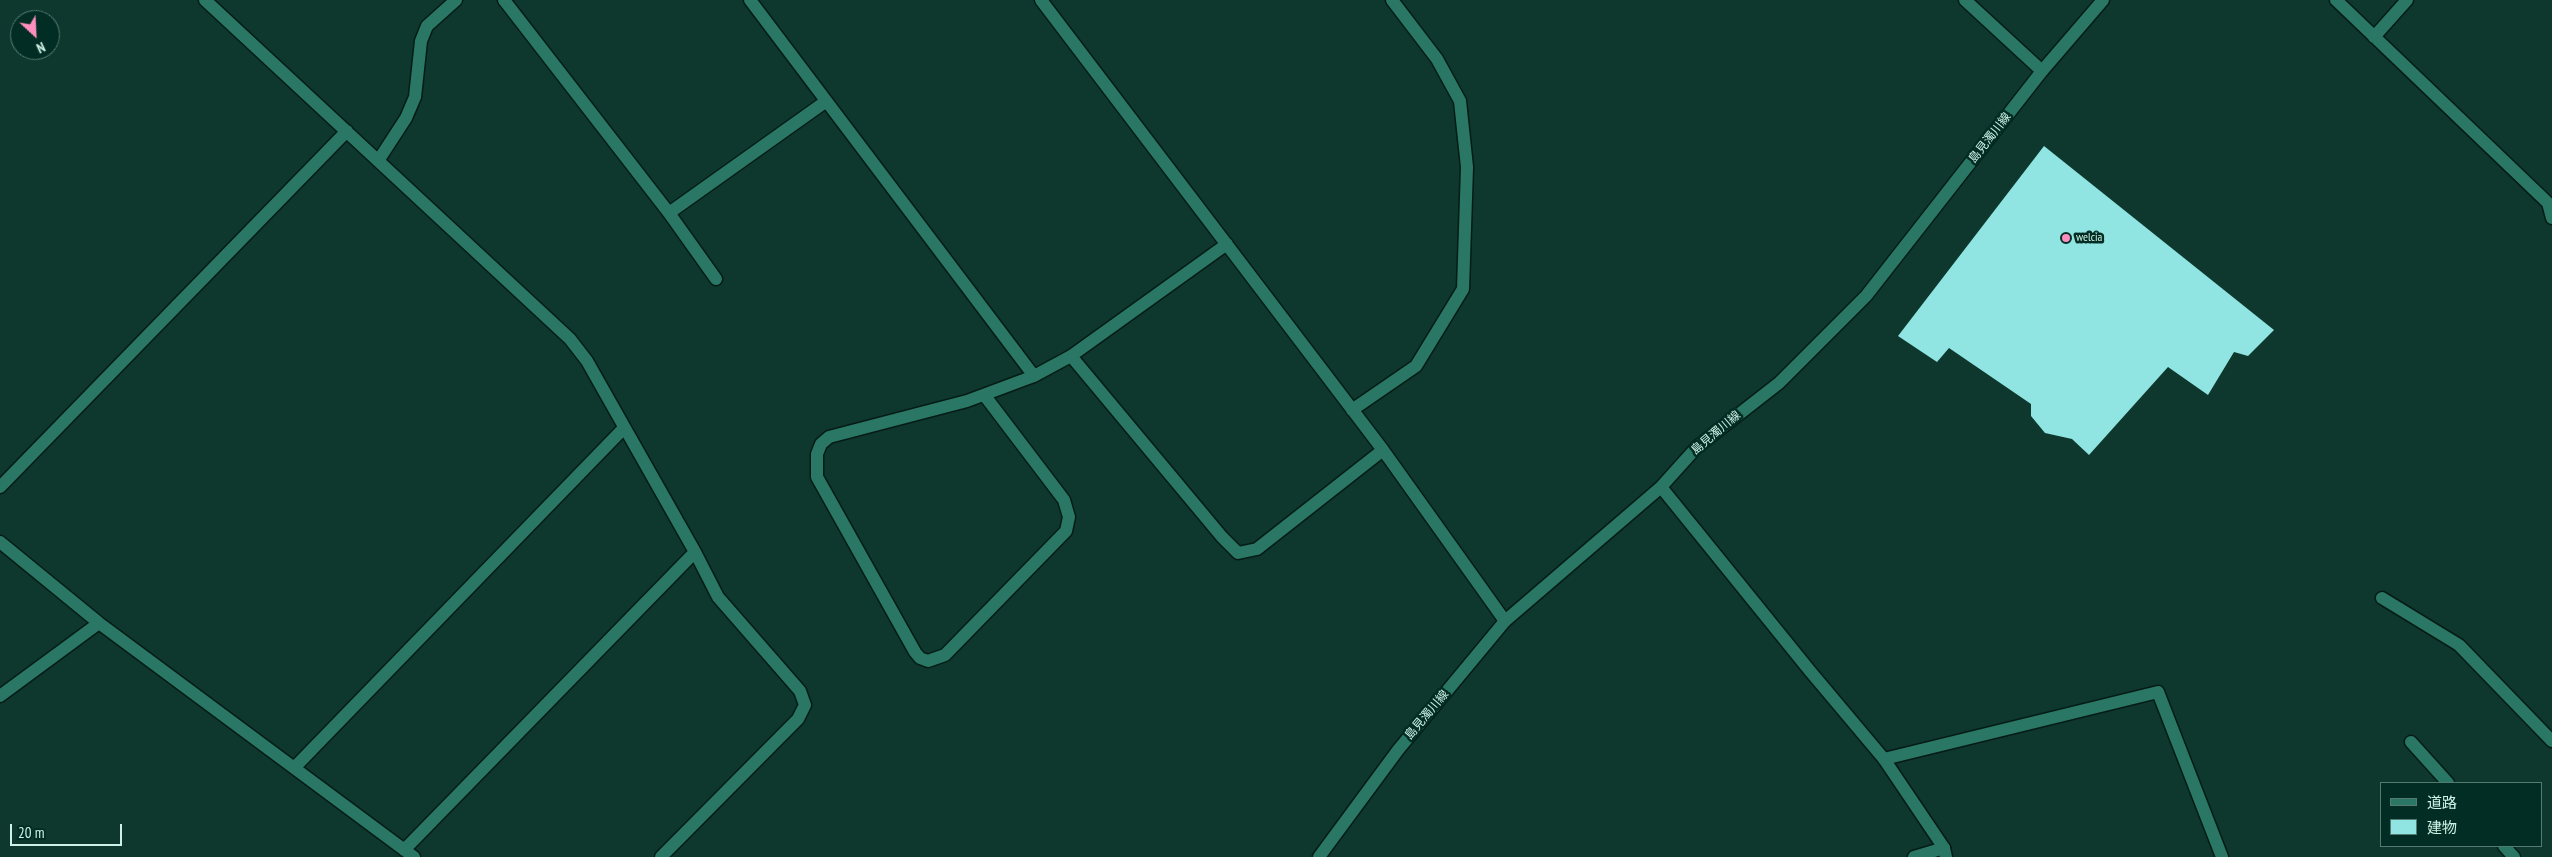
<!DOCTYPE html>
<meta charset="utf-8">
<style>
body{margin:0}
#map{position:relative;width:2552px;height:857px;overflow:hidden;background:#0e382d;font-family:"PT Sans Narrow","Noto Sans JP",sans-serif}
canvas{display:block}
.legend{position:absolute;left:2380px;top:782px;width:162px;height:65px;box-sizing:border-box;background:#022d24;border:1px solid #537b71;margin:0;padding:6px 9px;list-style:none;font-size:15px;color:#cdf1e5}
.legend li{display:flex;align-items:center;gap:10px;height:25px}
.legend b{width:25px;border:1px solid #537b71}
.north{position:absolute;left:10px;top:10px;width:50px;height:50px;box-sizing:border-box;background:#022d24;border:1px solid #537b71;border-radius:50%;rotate:155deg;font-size:14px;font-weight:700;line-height:20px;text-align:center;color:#cdf1e5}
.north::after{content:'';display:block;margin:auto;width:18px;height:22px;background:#fd8ebe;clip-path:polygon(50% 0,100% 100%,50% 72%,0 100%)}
.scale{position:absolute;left:10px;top:824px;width:112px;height:22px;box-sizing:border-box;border:2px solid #cdf1e5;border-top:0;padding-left:6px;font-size:15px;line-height:18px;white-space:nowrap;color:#cdf1e5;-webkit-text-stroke:4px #022d24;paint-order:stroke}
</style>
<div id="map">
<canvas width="2552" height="857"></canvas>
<ul class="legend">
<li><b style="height:6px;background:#297764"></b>道路</li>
<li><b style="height:14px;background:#90e4e2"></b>建物</li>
</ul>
<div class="north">N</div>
<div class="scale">20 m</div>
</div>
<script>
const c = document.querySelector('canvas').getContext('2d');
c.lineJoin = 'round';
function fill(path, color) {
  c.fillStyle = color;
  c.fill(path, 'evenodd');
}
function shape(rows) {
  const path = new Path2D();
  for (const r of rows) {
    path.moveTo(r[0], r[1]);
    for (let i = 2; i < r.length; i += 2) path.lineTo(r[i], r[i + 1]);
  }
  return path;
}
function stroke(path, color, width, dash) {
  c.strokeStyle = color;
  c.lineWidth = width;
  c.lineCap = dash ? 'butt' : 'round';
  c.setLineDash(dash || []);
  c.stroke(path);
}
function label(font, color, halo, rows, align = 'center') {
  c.font = font + ' "PT Sans Narrow","Noto Sans JP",sans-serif';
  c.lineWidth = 5;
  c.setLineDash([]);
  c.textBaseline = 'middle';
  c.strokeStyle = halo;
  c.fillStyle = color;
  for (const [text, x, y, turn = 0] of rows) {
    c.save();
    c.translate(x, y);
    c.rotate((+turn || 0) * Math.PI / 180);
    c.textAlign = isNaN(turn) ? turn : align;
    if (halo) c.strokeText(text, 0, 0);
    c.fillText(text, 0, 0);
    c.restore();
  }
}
fill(shape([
 [2044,146,2274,330,2248,356,2234,352,2208,395,2168,367,2089,455,2072,439,2045,433,2031,416,2031,404,1949,348,1937,362,1898,336]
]), '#90e4e2');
const street = shape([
 [205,0,570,339,587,361,695,552,718,597,800,691,805,705,798,719,661,857],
 [504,0,669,213,716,279],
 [750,0,1034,376,1071,356,1227,244],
 [1041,0,1383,450,1505,621],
 [1965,0,2042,71],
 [2336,0,2548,203,2552,218],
 [2374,37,2407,0],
 [378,161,406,118,415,97,421,41,427,26,456,0],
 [669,213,825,102],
 [1071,356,1222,537,1238,553,1257,549,1383,450],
 [985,396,1064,500,1069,517,1066,531,945,655,928,661,920,658,915,652,817,477,817,454,821,444,829,437,967,401,1034,376],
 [1352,410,1416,366,1463,289,1467,167,1460,101,1437,59,1392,0],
 [0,487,347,131],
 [0,542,99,623,414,857],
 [2382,598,2459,645,2552,741],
 [0,696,99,623],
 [2411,742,2448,783],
 [1884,759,2158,692,2222,857],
 [294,768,624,428],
 [2504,846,2514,857],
 [404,850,695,552],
 [1914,857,1944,848]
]);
const secondary = shape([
 [1661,487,1810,671,1884,759,1944,848,1946,857],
 [1319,857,1398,750,1505,621,1661,487,1697,447,1779,383,1866,296,2042,71,2103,0]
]);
stroke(street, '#051c16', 15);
stroke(secondary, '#051c16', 15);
stroke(street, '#297764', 12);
stroke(secondary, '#297764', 12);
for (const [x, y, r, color] of [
 [2066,238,5,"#fd8ebe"]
]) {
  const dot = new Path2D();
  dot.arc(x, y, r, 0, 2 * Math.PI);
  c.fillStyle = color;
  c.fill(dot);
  stroke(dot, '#022d24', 2);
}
label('12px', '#cdf1e5', '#022d24', [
 ["島見濁川線",1990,138,-52],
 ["島見濁川線",1716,433,-40],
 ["島見濁川線",1427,715,-50]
]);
label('12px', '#cdf1e5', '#022d24', [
 ["welcia",2076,238]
], 'left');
</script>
